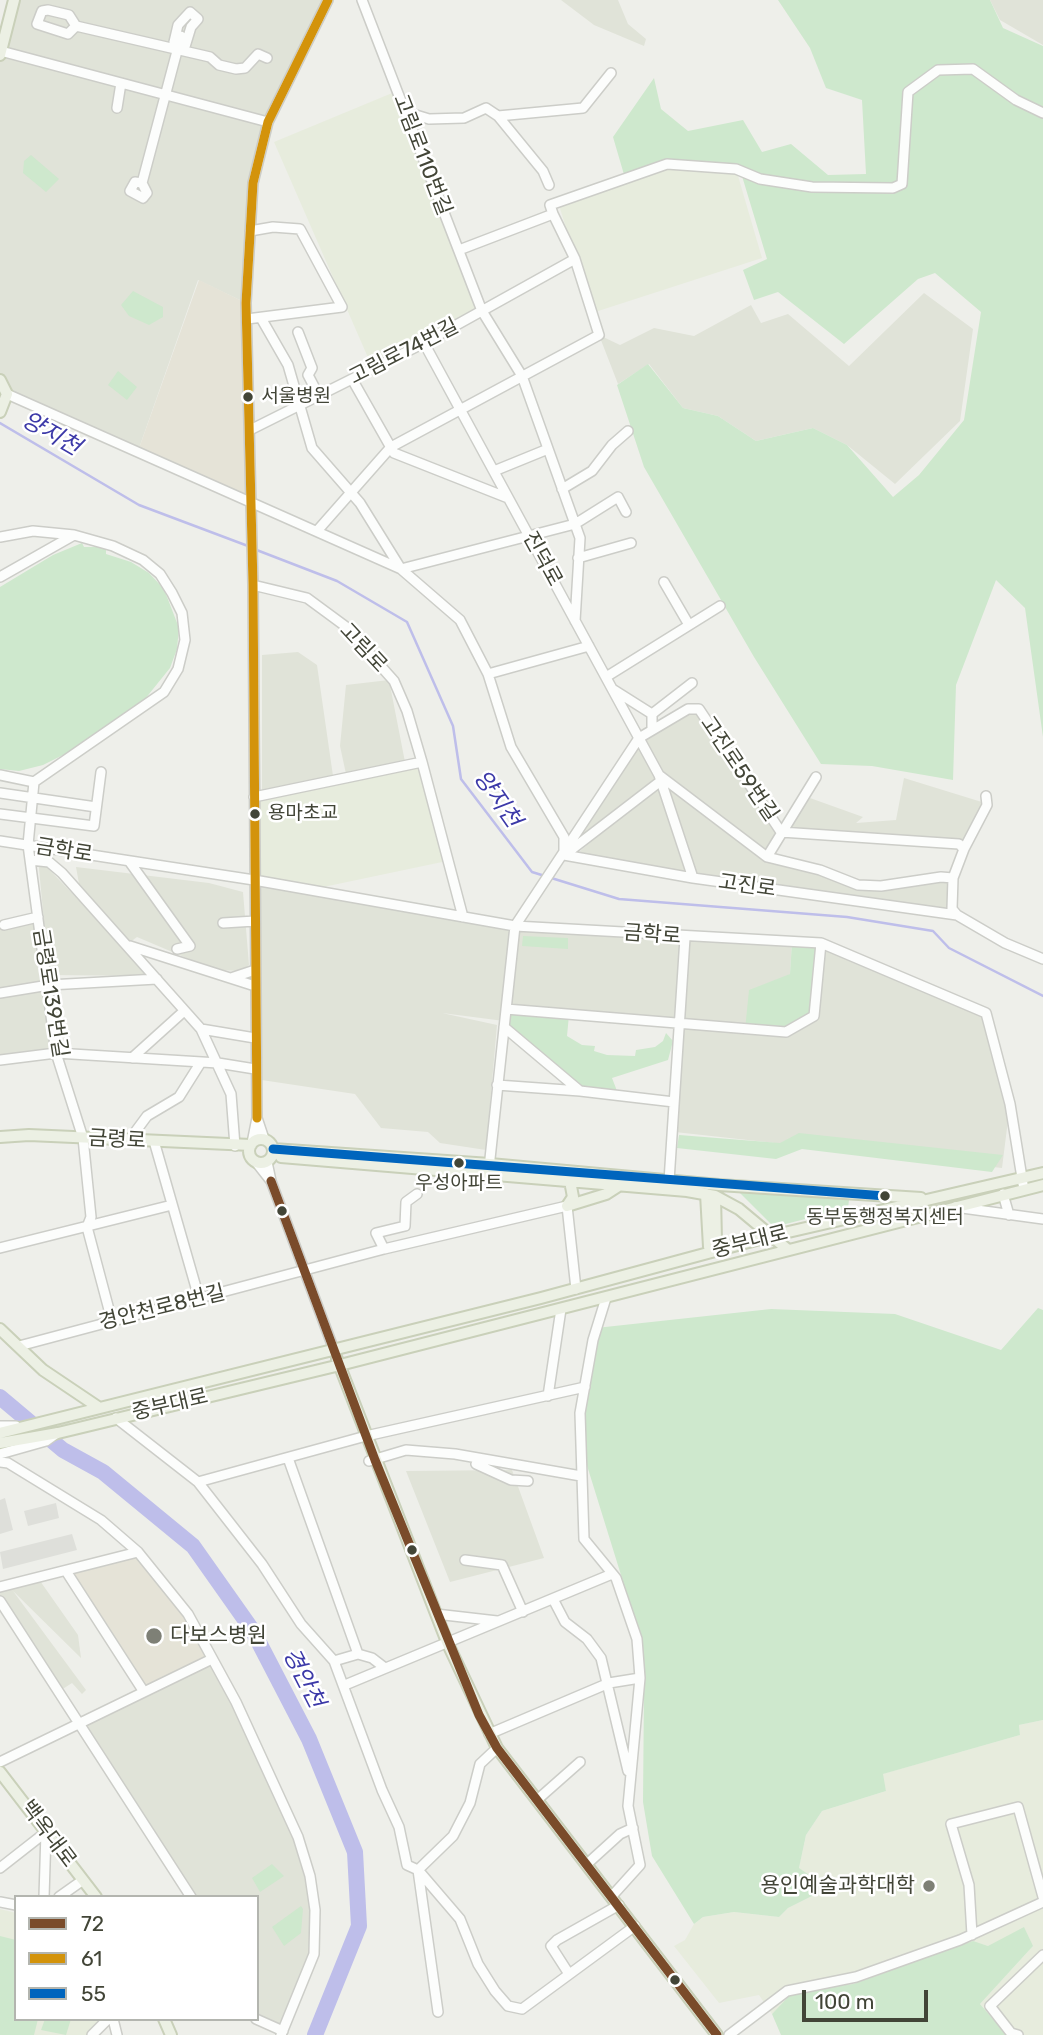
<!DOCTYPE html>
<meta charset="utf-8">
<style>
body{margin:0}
#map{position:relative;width:1043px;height:2035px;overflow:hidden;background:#eeefea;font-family:Rubik,sans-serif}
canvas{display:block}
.legend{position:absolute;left:14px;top:1895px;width:245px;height:126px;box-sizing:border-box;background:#fff;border:2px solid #b3b5af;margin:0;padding:9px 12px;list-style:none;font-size:21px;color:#424537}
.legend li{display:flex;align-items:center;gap:14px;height:35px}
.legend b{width:35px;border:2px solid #b3b5af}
.scale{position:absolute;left:802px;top:1990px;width:126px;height:32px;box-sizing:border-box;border:4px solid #424537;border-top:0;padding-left:9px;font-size:21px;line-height:24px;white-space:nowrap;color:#424537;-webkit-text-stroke:5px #fff;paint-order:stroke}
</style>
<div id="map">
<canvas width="1043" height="2035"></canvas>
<ul class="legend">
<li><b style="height:9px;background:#7a4b2a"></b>72</li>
<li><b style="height:9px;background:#d3930b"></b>61</li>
<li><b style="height:9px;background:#0065bd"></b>55</li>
</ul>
<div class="scale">100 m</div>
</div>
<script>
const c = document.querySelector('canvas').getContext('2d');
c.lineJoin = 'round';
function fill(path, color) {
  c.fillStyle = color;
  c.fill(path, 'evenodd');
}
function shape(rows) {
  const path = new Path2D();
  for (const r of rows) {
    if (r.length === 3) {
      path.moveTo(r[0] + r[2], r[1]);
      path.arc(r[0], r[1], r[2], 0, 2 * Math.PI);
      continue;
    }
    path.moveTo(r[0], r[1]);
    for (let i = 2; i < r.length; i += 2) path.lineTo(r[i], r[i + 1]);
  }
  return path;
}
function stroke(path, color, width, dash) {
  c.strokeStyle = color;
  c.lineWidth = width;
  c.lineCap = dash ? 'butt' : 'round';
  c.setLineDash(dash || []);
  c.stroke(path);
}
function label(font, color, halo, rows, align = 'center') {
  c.font = font + ' Rubik,"Noto Sans KR",sans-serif';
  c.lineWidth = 5;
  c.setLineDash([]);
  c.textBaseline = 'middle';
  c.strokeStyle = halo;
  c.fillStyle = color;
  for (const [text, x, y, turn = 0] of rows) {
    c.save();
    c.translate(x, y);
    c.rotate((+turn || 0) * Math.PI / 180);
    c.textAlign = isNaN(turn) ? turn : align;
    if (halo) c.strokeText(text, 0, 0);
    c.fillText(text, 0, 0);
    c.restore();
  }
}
fill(shape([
 [14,0,329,0,268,122,253,183,246,303,198,280,138,451,7,394,0,380,0,58],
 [561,0,618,0,628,24,646,39,644,46,594,25],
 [990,0,1043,0,1043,45,1000,20],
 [924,293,973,329,960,421,895,484,847,445,813,428,756,441,718,416,683,408,649,364,618,384,599,335,620,345,654,328,694,336,751,305,761,323,788,314,849,366],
 [298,652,317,665,333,776,262,790,262,655],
 [389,680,405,762,346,774,340,746,346,685],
 [688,710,699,711,780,831,766,856,660,775,640,738],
 [638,740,660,781,574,847],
 [904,778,985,803,965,841,784,830,810,798,863,817,856,823,896,820],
 [663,781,767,858,858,885,941,877,949,884,952,892,951,919,694,878],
 [661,783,690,876,573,857],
 [38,858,152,976,49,975],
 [76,867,209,883,243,892,249,965,241,971,215,970,137,937,129,943,80,889],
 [254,880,516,926,792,942,790,974,745,1029,821,943,986,1013,1010,1104,1002,1168,675,1132,680,1026,506,1009,504,1021,442,1013,497,1025,486,1150,440,1143,428,1132,381,1128,355,1094,255,1079],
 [38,917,56,1053,0,1060,0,926],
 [512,1470,544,1558,450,1582,406,1471],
 [38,1578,78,1635,81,1658,13,1591,86,1690,82,1694,72,1683,58,1692,0,1601,0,1587],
 [212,1659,236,1702,310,1876,314,1954,283,2031,257,2019,257,1897,191,1897,79,1724]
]), '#e0e3d8');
fill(shape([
 [397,91,482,311,373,369,274,142],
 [666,166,736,169,762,258,592,313,559,205],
 [422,762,447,861,309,890,254,880,254,797],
 [1043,1720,1043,2035,1007,2035,980,2004,1033,1946,988,1946,973,1942,853,1984,801,1991,789,1996,772,2014,759,1995,719,2003,674,1946,685,1940,694,1924,703,1917,734,1912,779,1917,788,1908,816,1894,799,1868,806,1835,822,1811,886,1791,882,1774,1020,1735,1019,1725],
 [0,1909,16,1913,16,2019,108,2019,92,2035,0,2035]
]), '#e7ecdd');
fill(shape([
 [199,280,246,303,251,501,138,451],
 [138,1552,188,1614,212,1659,144,1692,66,1571]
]), '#e5e3d7');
fill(shape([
 [778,0,990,0,1003,28,1043,46,1043,737,1025,608,996,580,956,685,953,780,872,766,821,764,754,657,644,467,617,385,648,364,683,408,718,416,756,441,813,428,847,445,893,497,919,475,964,420,981,312,935,273,918,279,844,344,778,292,754,300,743,270,767,259,739,166,667,162,625,178,613,137,654,78,661,109,688,131,743,120,762,152,791,144,828,175,866,174,862,100,826,88,810,48],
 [31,155,59,179,46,192,23,173,24,161],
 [133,291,163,307,163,317,149,325,129,316,121,305],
 [118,371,137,387,127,400,108,385],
 [82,543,84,547,106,547,106,554,131,562,149,573,164,589,179,628,177,649,170,668,145,699,65,754,43,765,19,771,0,769,0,587,53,555],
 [523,936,568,938,568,949,522,946],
 [792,942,821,943,814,1016,786,1032,745,1030,749,990,790,974],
 [506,1009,569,1015,567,1036,582,1045,595,1046,594,1051,607,1055,635,1056,636,1050,655,1047,663,1041,666,1033,673,1041,668,1060,612,1078,619,1096,580,1091,504,1027],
 [799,1133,1003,1155,992,1172,802,1149,776,1159,677,1148,679,1135,780,1143],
 [737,1190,849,1200,848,1208,774,1227],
 [1038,1308,1043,1310,1043,1720,1019,1725,1020,1735,883,1774,886,1791,822,1811,806,1835,799,1868,812,1877,816,1894,788,1908,779,1917,734,1912,703,1917,694,1924,652,1856,643,1802,644,1689,639,1633,580,1443,596,1328,771,1309,895,1314,1001,1350],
 [272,1864,284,1876,260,1892,252,1878],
 [301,1906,303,1909,301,1933,284,1946,272,1927],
 [1024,1927,1033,1946,980,2004,1007,2035,781,2035,772,2014,789,1996,801,1991,853,1984,973,1941,988,1946],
 [0,1936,16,1940,16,2019,38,2019,34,2035,0,2035],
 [45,2019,71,2019,66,2035,41,2030]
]), '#cee8cd');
fill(shape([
 [5,1498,13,1530,0,1534,0,1500],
 [56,1503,59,1518,28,1526,24,1511],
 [72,1534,77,1550,3,1569,0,1552]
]), '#dedfda');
stroke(shape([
 [0,423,139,505,248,546],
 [254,549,337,581,407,622,453,726,461,779,532,872,619,899,847,917,933,931,949,948,1043,996]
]), '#bebeea', 2.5);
stroke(shape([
 [0,1397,63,1450,103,1472,193,1546,253,1631,309,1739,355,1852,359,1926,315,2035]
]), '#bebeea', 16);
const minor = shape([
 [362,0,482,311,522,376,580,538,575,621],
 [76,26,68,34,37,24,42,11,48,10,69,15,76,26,210,57,219,65,236,69,245,68,258,54,267,58],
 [174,42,178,25,190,12,198,19,191,27,184,50],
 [1,51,268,122],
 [117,108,121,83],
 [406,112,429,119,464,118,486,108,498,116,543,171,549,185],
 [498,116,583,108,611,73],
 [142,183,135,182,130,191,143,198,147,193,142,183,181,36],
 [553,214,550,205,667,164,736,169,760,179,812,187,893,188,902,184,908,92,938,70,973,69,1016,100,1043,113],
 [261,318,288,365,312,448,360,503,401,569,575,524,618,497,626,512],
 [247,319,342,307,300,229,273,227,250,231],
 [298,332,312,368,308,375,319,396],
 [424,343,659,775,693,878],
 [352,379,394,453,508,498],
 [7,394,401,569,460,620,488,674,511,747,564,837,564,854],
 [250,430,424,343,575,259],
 [494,471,548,449],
 [562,489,592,471,612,445,628,431],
 [317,531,391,447,599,335,575,259,553,214,459,250],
 [0,537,33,531,74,535,113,546,143,560,160,574,172,593,182,613,185,640,178,669,164,692,34,782,0,775],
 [578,558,631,543],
 [0,577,74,535],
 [664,582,689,625],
 [253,585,307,598,345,626,394,681,407,711,422,762],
 [488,674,589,646],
 [606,677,720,606],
 [614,690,652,714,652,730],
 [652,714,692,683],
 [659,775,767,857,820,870,858,885,881,886,941,877,953,878,952,909,957,915],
 [34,782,28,845,56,1053,83,1138,91,1217,87,1227,112,1321],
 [0,793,96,807],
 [254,797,422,762,463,917],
 [0,814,94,826,101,772],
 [0,841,254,880,515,926,821,943,986,1013,1010,1104,1023,1184],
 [964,849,987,805,986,796],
 [571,850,662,780],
 [564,855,693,878,957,915,1005,943,1043,959],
 [767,857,816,777],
 [30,860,49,862,62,873,201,1029,255,1038],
 [129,861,190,946,177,949],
 [223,923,255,921],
 [4,925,38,917],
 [130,946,255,986],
 [231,978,255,970],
 [0,993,49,985,157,979],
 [506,1009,786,1032,814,1016,821,943],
 [201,1029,231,1094,235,1146],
 [132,1058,183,1012],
 [0,1060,56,1053,218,1063,255,1069],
 [497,1085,580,1091,504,1027],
 [580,1091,674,1102],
 [257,1118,253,585,246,303,253,183,268,122,328,0],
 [130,1139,147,1116,179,1097,201,1062],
 [154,1141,199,1298],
 [252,1143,257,1118,264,1139],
 [256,1162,271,1181,267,1162],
 [489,1168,515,926,639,738,688,709,699,709,781,832,959,844,964,849,953,878],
 [271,1181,334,1350],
 [669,1181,685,938],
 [1003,1194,1009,1215],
 [955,1207,1043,1219],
 [0,1248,172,1205],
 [384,1249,376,1233,405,1226,406,1202,417,1194],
 [606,1298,593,1340,580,1413,584,1539,616,1578,637,1639,640,1678,628,1806,640,1865,612,1896],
 [19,1346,384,1249,567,1206,576,1289],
 [548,1396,561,1309],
 [116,1418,198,1482,262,1564,301,1624,334,1661,382,1790,399,1827,407,1865,418,1870,438,2012],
 [0,1426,16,1426],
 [0,1454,46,1441,57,1433],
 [288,1458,358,1654],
 [369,1461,406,1450,455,1454,581,1476],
 [0,1462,8,1463,101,1520,138,1552,188,1614,236,1702,298,1837,310,1876,315,1910,314,1954,281,2035],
 [476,1464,511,1480,528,1481],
 [198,1482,366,1436,585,1387],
 [465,1560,502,1565,523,1612],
 [66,1571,144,1692],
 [0,1587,138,1552],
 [553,1599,565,1622,587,1639,601,1658,628,1771],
 [0,1601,191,1897],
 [436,1614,497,1621],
 [334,1661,358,1654,372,1658,385,1668],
 [345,1685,612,1574],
 [489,1734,609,1683,640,1678],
 [497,1748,480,1764,470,1803,453,1836,418,1870,460,1919,478,1964,495,1991,508,2006,522,2009,635,1926],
 [0,1762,212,1659],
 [537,1800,580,1762],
 [587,1864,620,1834,633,1828],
 [0,1868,46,1832],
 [44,1897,46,1832],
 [59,1897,83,1880],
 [0,1902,16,1905],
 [972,1935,969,1885,951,1824,1018,1807,1043,1897],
 [569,1974,551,1946,557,1940,619,1905],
 [113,2019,117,2035],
 [256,2019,283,2031],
 [92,2035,108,2019],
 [729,2035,787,1991,856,1977,960,1940,1043,1902],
 [1018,2035,1011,2033,990,2006,1043,1955]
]);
const major = shape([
 [0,55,14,0],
 [0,380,7,394,0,412],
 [0,1137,29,1135,251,1145],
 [261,1151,12],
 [273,1149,490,1164,719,1185,921,1198],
 [281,1157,687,1191,715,1196,739,1209,787,1249],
 [570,1181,573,1197,567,1206,606,1194,620,1185],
 [706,1194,709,1247],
 [708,1253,716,1240,715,1196],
 [0,1329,43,1370,98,1407],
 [337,1359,447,1642,497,1748,717,2035],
 [0,1433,541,1298,771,1236,1043,1173],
 [0,1443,58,1433,340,1365,1043,1185],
 [0,1772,96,1897],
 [164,2019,171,2035]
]);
stroke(minor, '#cccdc8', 12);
stroke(major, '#c9d0b9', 14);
stroke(minor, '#fcfdfc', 9);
stroke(major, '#ecf0e4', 10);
stroke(shape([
 [271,1181,375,1460,479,1715,497,1748,717,2035]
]), '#7a4b2a', 9);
stroke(shape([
 [257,1118,253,585,246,303,253,183,268,122,328,0]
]), '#d3930b', 9);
stroke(shape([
 [273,1149,885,1196]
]), '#0065bd', 9);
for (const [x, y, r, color] of [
 [248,397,6,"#424537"],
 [255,814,6,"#424537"],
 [459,1163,6,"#424537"],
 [885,1196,6,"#424537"],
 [282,1211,6,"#424537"],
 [412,1550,6,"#424537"],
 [154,1636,9,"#7e8076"],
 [929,1886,7,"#7e8076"],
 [675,1980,6,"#424537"]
]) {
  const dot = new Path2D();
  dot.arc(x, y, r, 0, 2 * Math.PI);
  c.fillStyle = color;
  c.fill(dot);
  stroke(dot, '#fff', 2.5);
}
label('19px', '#424537', '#fff', [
 ["서울병원",261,397],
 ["용마초교",268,814],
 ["우성아파트",459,1184,"center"],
 ["동부동행정복지센터",885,1218,"center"]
], 'left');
label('21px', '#424537', '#fff', [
 ["고림로110번길",422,155,69],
 ["고림로74번길",404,352,-27],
 ["진덕로",542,559,61],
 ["고림로",363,648,47],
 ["고진로59번길",739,769,56],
 ["금학로",64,851,9],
 ["고진로",747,886,8],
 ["금학로",652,935,4],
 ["금령로139번길",50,993,81],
 ["금령로",117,1140,3],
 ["중부대로",750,1242,-14],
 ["경안천로8번길",162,1308,-14],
 ["중부대로",170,1405,-13],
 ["백옥대로",48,1834,53]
]);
label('21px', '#424537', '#fff', [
 ["다보스병원",170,1636],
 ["용인예술과학대학",915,1886,"right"]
], 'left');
label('italic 23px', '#3c39a8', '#fff', [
 ["양지천",51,434,30],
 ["양지천",497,799,55],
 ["경안천",303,1678,63]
]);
</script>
